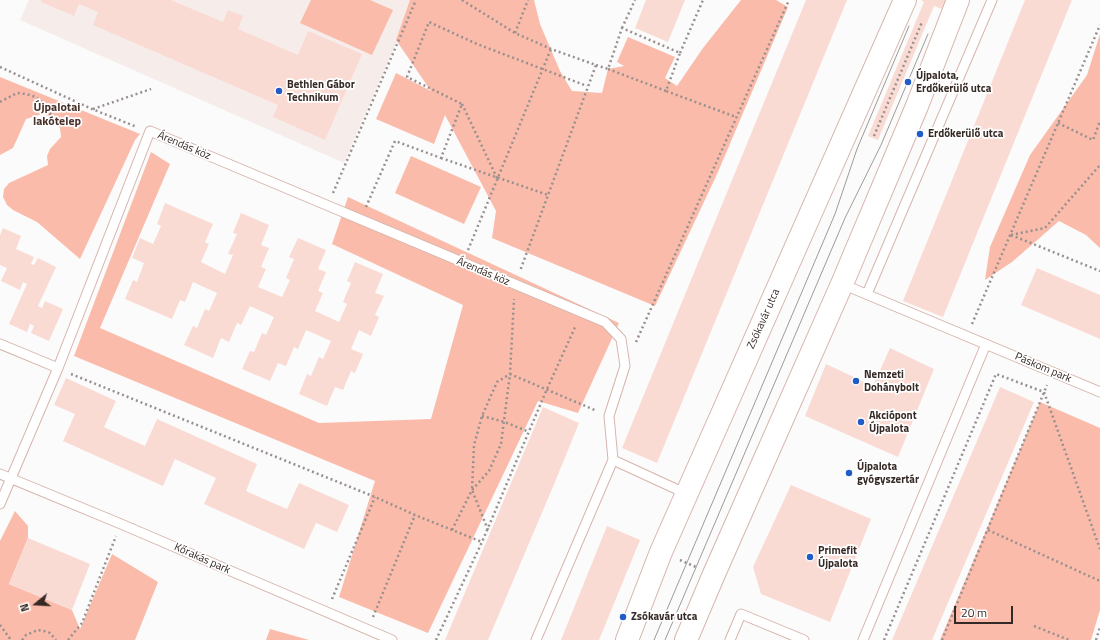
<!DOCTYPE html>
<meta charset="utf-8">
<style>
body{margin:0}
#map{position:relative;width:1100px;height:640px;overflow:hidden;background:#fbfbfb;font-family:"Titillium Web",sans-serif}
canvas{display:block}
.north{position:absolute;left:16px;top:584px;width:40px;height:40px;-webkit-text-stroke:3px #fff;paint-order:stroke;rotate:252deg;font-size:11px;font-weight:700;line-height:16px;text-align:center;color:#352925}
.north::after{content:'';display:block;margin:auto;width:14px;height:18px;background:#352925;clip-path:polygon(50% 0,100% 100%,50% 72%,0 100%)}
.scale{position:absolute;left:954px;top:606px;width:59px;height:18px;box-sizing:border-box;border:2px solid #352925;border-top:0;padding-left:5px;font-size:12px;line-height:14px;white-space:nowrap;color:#352925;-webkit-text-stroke:3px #fff;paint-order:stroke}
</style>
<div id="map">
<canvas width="1100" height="640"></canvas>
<div class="north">N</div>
<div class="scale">20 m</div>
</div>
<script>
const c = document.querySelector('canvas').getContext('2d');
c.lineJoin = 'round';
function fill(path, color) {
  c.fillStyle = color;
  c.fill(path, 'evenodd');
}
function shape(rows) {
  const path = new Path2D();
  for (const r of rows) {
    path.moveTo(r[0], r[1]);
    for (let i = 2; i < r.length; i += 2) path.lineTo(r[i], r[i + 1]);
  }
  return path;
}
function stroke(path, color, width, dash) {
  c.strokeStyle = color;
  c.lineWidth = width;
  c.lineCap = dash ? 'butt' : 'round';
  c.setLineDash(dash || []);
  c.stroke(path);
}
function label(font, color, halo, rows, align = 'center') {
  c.font = font + ' "Titillium Web",sans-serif';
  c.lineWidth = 3.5;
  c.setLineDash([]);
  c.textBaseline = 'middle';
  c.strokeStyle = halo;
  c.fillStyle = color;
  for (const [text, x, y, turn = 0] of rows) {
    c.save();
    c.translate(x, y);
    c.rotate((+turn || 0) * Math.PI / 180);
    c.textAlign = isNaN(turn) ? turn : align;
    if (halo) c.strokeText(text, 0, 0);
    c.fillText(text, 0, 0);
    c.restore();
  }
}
fill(shape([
 [29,0,415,0,344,163,20,20]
]), '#f6edea');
fill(shape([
 [311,0,370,0,393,10,372,55,300,23],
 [410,0,534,0,540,24,560,71,572,91,602,93,608,69,624,66,617,62,628,37,675,57,665,78,677,86,703,48,741,0,776,0,788,7,718,172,655,306,492,238,496,211,445,115,434,144,376,119,396,73,431,91,396,40],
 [1100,34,1100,248,1086,235,1059,221,1012,262,985,280,990,247,1030,155,1087,75],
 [0,77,140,134,135,140,80,259,37,222,13,210,7,205,3,197,4,189,9,183,48,165,47,156,50,149,61,137,60,128,50,116,42,114,26,119,13,148,0,155],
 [151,152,170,164,100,328,319,423,431,419,463,305,332,244,348,197,619,323,578,413,538,401,428,633,339,597,375,481,74,356],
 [411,156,481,187,464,224,395,193],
 [1040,402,1100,428,1100,610,1091,640,940,640],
 [15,511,28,526,28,538,9,584,72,610,80,629,112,554,158,582,135,640,0,640,0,541],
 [270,629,309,640,266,640]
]), '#fbbbaa');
fill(shape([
 [41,0,171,0,223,22,228,10,243,16,238,29,298,55,308,31,362,54,325,140,273,117,278,105,93,25,98,12,79,4,74,16,41,2],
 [646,0,685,0,668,42,635,28],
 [806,0,847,0,657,463,622,448],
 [921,0,946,0,942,9,934,6,878,140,868,136,924,2],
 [1025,0,1072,0,943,317,903,301],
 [165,203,213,224,205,242,209,244,201,262,225,274,233,255,228,254,237,234,233,233,241,213,269,225,261,245,269,248,261,267,266,269,258,287,282,297,290,280,286,278,294,259,289,257,298,238,326,250,318,269,326,272,318,291,323,293,315,311,339,322,347,304,343,302,351,283,347,281,355,262,383,274,375,293,384,296,375,315,379,317,371,336,359,330,351,349,363,354,355,373,351,371,343,390,335,387,327,406,299,394,307,374,311,376,319,357,323,359,331,341,306,330,298,349,294,347,286,366,278,363,270,381,242,369,250,351,254,352,262,333,266,335,274,317,250,306,241,325,237,323,229,342,221,338,213,358,184,345,193,326,197,328,205,309,209,311,217,293,193,282,185,302,180,300,172,319,125,299,133,280,137,282,144,263,132,258,140,238,153,244,161,226,157,224],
 [3,228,21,236,16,249,34,257,31,264,34,265,38,258,56,267,38,306,42,308,45,301,63,309,49,341,31,333,34,326,30,324,27,332,9,324,27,284,23,282,20,290,1,281,7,268,0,265,0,235],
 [1037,268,1100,295,1100,339,1021,305],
 [890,348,934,369,898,457,805,416,826,364,873,386],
 [66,378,116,401,104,427,125,437,145,446,157,419,257,464,246,491,266,500,287,509,299,483,349,505,337,532,316,523,304,549,204,504,216,478,175,459,163,486,63,441,75,414,54,405],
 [1000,387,1034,402,932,640,892,640],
 [543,407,579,423,555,482,488,640,445,640],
 [791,485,871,519,830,622,761,594,753,567],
 [607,526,640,540,599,640,561,640],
 [28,538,90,564,72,610,9,584]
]), '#fadbd3');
const lane = shape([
 [842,284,1100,392],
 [867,294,992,0],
 [0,344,58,368],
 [0,474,121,524,392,640],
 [0,504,58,368,150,131,605,322,621,339,625,366,609,416,613,460,687,494],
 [536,640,613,460],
 [730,640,741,614,804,640],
 [863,640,986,344]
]);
const secondary = shape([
 [627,640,661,552,905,0],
 [686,640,714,574,842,284,917,106,958,0]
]);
stroke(lane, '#d6b5ac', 11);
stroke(secondary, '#d6b5ac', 24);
stroke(shape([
 [462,0,515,33,551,49,596,65,520,271],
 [622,28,635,0],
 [515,33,528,0],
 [680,53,703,0],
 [596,65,608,69,622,28,680,53,666,91,736,117],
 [0,67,92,109,137,127],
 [608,69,666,91],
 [0,102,17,93,26,94,36,97,43,103,53,118],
 [462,104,497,178],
 [93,109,151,89],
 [1058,123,1093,140,1100,121],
 [874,136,922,22],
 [441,158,548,195],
 [333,193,416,0],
 [366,207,395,141,441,158,462,104,407,77,429,22,477,44,587,86],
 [1011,235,1045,228,1100,165],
 [1011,235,1100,271],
 [468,250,551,49],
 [972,324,1100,25],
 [636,342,789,0],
 [71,374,375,497,415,515,482,542],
 [482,416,505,422,529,432],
 [452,530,472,490,489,471,501,444,510,374,597,411],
 [488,530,472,490,474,445,482,416,497,382,510,374,514,299],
 [988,530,1100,581],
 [680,560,696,567],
 [332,599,375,497],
 [373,617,415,515],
 [0,625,11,640],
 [1034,626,1069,640],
 [22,640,26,635,38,630,44,631,50,633,56,640],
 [68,640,82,623,116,536],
 [436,640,482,542,547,389,576,325],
 [884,640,996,374,1044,392,1100,549],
 [942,640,1047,385],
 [1096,640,1100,627]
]), '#97908e', 2.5, [2, 3]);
stroke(lane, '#fff', 9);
stroke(secondary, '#fff', 22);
stroke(shape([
 [654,640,835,214,857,149,909,26],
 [665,640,845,218,881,145,928,34]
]), '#9f9a98', 1);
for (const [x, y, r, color] of [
 [908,82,4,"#205cc8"],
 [279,91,4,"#205cc8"],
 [920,134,4,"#205cc8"],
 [856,381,4,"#205cc8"],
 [861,422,4,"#205cc8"],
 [849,473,4,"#205cc8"],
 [810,557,4,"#205cc8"],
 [623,617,4,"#205cc8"]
]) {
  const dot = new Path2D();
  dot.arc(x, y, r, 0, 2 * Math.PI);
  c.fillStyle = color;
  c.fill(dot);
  stroke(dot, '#fff', 1.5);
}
label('bold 11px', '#352925', '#fff', [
 ["Újpalota,",916,76],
 ["Erdőkerülő utca",916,89],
 ["Bethlen Gábor",287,85],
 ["Technikum",287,98],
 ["Erdőkerülő utca",928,134],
 ["Nemzeti",864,375],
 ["Dohánybolt",864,388],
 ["Akciópont",869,416],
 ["Újpalota",869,429],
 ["Újpalota",857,467],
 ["gyógyszertár",857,480],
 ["Primefit",818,551],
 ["Újpalota",818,564],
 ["Zsókavár utca",631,617]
], 'left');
label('11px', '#352925', '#fff', [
 ["Árendás köz",184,146,23],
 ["Árendás köz",483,272,23],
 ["Zsókavár utca",764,319,-66],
 ["Páskom park",1043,368,23],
 ["Kőrakás park",202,559,24]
]);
label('bold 12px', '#482f28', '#fff', [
 ["Újpalotai",57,108],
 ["lakótelep",57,122]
]);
</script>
